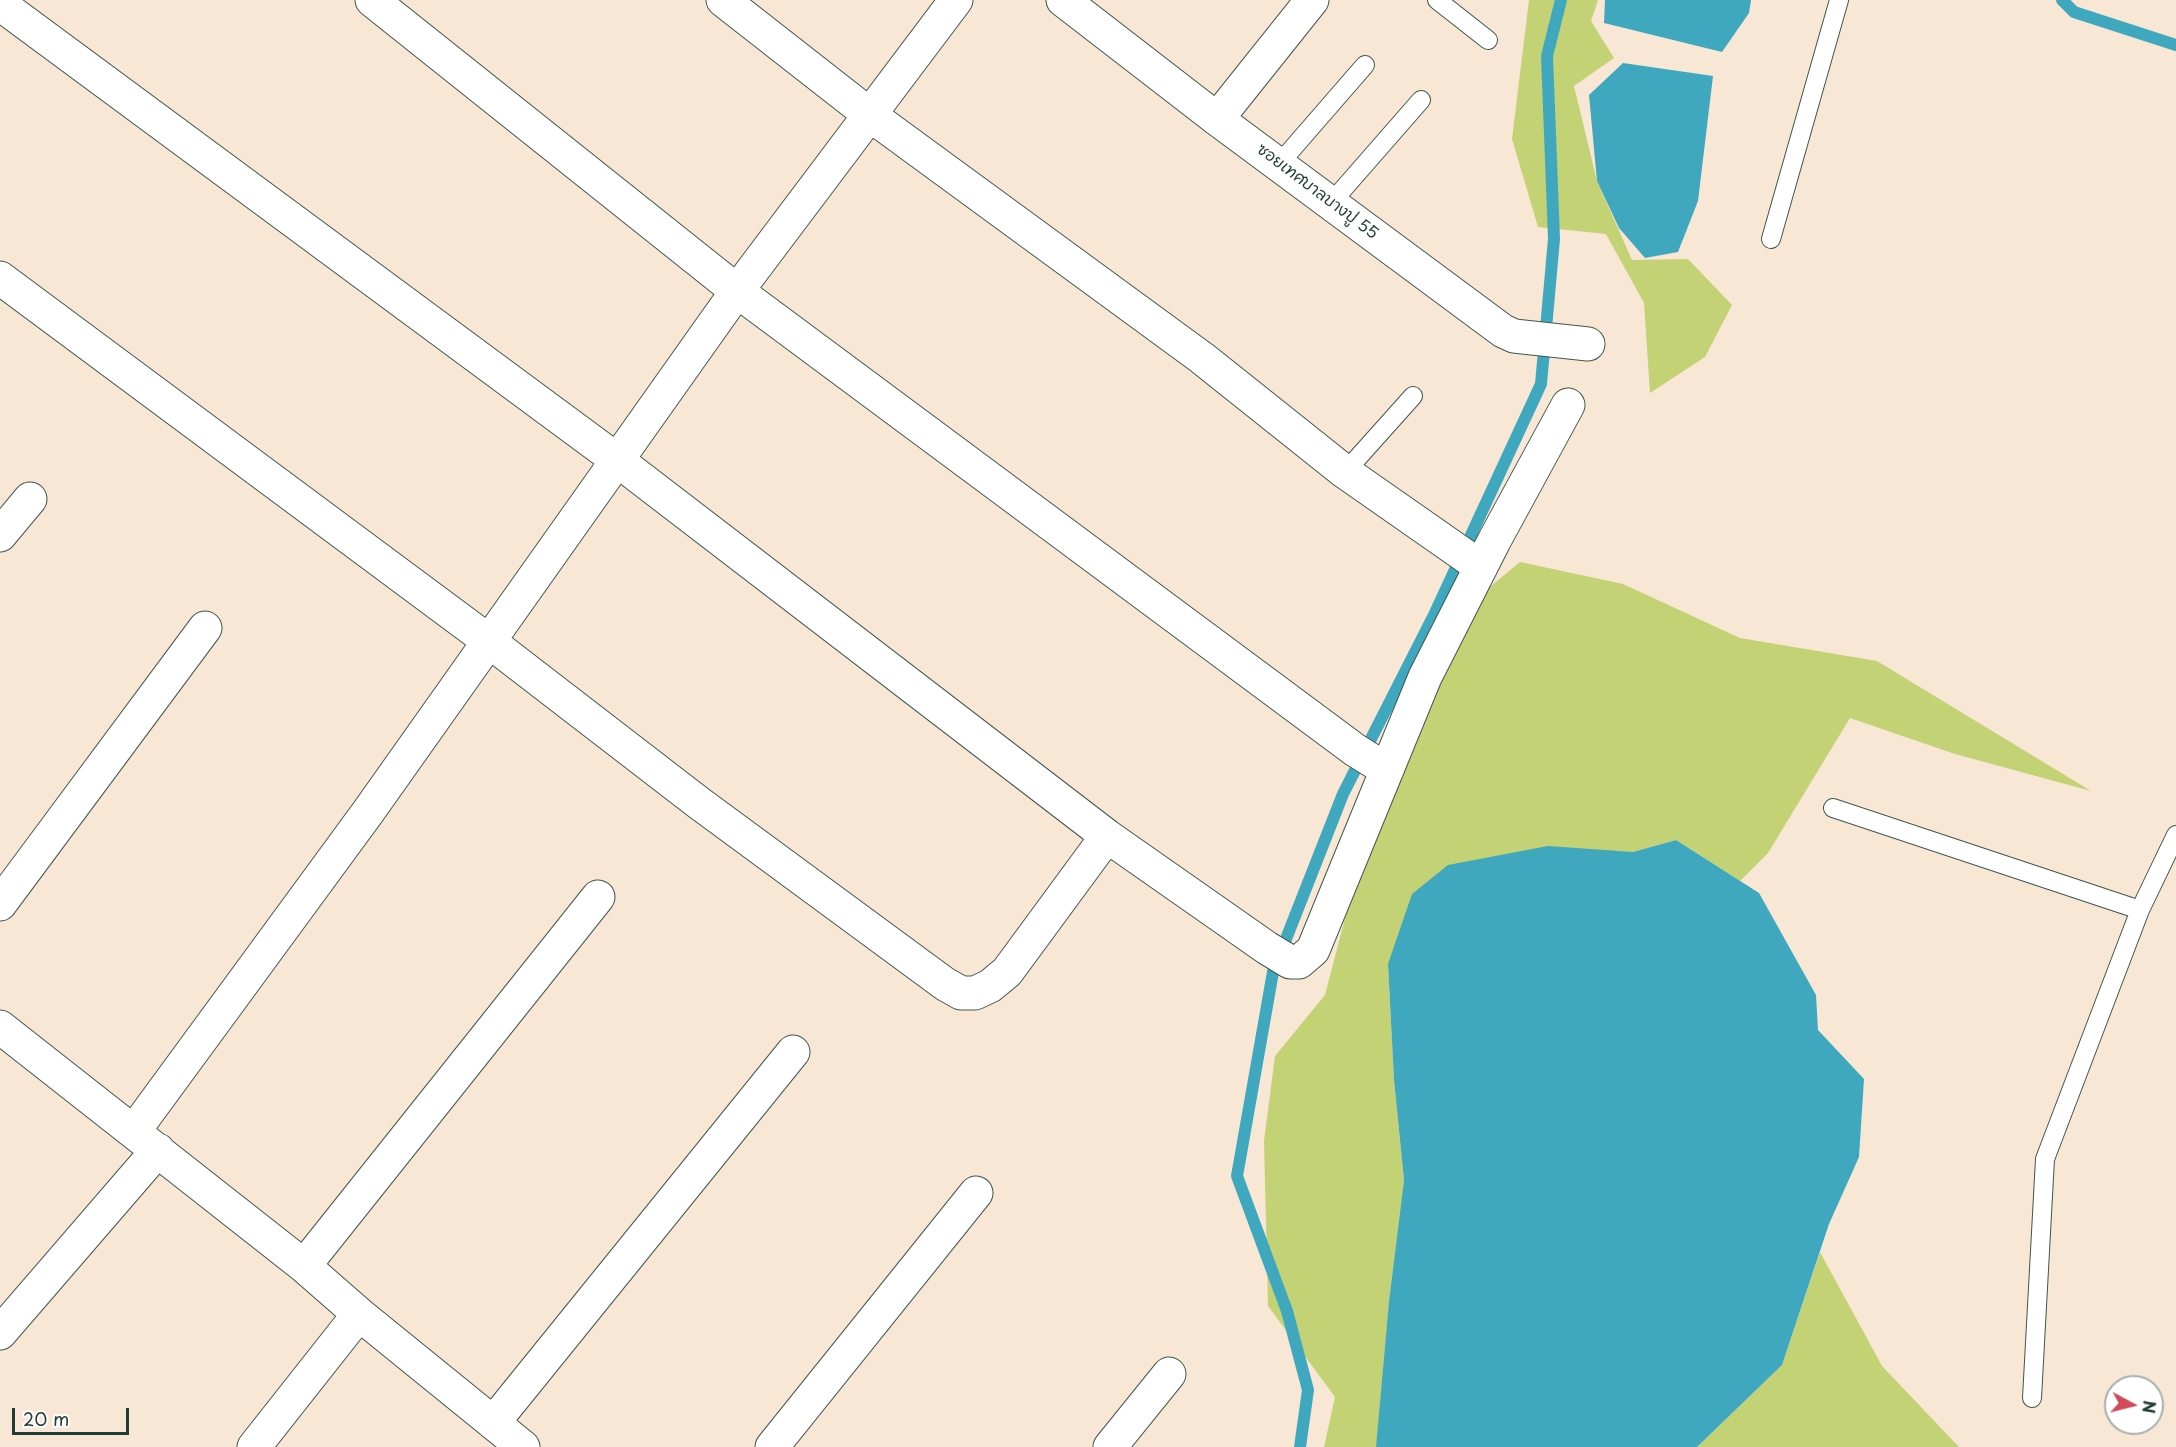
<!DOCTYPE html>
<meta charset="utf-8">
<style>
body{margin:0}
#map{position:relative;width:2176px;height:1447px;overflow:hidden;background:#f8e7d4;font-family:"Playpen Sans",sans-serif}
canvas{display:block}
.north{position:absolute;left:2104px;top:1375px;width:60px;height:60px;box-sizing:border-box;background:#fff;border:2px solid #a5b1ae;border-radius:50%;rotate:97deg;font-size:16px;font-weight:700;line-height:24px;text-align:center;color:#1f3d34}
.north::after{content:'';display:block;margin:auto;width:21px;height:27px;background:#d1495b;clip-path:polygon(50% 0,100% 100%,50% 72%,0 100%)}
.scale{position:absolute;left:12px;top:1408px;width:117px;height:27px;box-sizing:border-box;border:3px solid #1f3d34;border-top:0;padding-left:8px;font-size:18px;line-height:21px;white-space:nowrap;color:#1f3d34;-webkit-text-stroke:4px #fff;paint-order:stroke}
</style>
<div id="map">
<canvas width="2176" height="1447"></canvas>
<div class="north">N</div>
<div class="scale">20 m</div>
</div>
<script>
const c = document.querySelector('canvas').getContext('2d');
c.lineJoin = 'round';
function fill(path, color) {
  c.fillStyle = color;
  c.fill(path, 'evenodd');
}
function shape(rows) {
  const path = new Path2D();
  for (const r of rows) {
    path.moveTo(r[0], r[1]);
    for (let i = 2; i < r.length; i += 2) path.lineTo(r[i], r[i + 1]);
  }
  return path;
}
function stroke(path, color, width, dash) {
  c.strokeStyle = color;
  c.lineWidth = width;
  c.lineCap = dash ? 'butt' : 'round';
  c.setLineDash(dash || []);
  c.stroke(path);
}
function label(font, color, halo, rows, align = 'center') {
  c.font = font + ' "Playpen Sans","Playpen Sans Thai",sans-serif';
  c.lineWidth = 6;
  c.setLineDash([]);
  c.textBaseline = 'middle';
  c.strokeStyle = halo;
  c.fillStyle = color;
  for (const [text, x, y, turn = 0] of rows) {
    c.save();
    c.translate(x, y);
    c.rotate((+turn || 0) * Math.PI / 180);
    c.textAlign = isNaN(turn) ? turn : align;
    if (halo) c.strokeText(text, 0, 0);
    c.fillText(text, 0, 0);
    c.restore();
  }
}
fill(shape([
 [1529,0,1598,0,1591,21,1614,58,1574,86,1597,181,1632,260,1688,259,1732,305,1705,357,1650,393,1644,303,1606,234,1538,227,1512,139],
 [1520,562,1623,584,1740,638,1877,661,2091,791,1955,754,1850,718,1768,853,1740,881,1676,840,1633,852,1388,964,1394,1080,1404,1180,1389,1301,1377,1441,1376,1447,1324,1447,1335,1397,1268,1306,1264,1141,1275,1056,1325,995,1379,788,1457,614],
 [1820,1252,1882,1366,1959,1447,1697,1447,1782,1365]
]), '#c3d274');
fill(shape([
 [1605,0,1751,0,1749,13,1722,52,1604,23],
 [1623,63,1713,76,1698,201,1678,252,1645,258,1619,228,1597,181,1589,95],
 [1676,840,1759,893,1816,995,1818,1030,1864,1079,1859,1157,1829,1224,1782,1365,1697,1447,1376,1447,1389,1301,1404,1180,1394,1080,1388,964,1412,894,1448,865,1548,846,1633,852]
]), '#3fa8bf');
stroke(shape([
 [2062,0,2074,12,2176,45],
 [1300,1447,1308,1390,1287,1311,1237,1176,1273,972,1343,794,1434,615,1541,384,1554,239,1547,56,1561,0]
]), '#3fa8bf', 12);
const lane = shape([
 [1437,0,1488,40],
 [1279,164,1365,65],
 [1331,203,1421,100],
 [1771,239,1839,0],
 [1345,472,1413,396],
 [1833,808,2140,910],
 [2032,1398,2045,1159,2140,910,2176,835]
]);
const street = shape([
 [372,0,737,291,1355,750,1387,770],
 [723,0,870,115,1202,358,1345,472,1481,567],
 [1063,0,1217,119,1503,331,1514,336,1588,344],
 [0,4,617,460,1107,836,1267,948,1290,962,1299,962,1313,950,1425,677,1494,541,1568,405],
 [1217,119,1312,0],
 [0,278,490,642,699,803,945,984,961,993,975,993,990,986,1007,972,1107,836],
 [0,535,30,499],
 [0,904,205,628],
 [0,1027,304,1266,359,1314,523,1447],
 [134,1131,368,812,737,291,956,0],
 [304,1266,598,897],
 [0,1333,158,1150],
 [493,1423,793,1052],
 [254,1447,359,1314],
 [772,1447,976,1193],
 [1110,1447,1169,1374]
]);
stroke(lane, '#40564c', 20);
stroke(street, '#40564c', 35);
stroke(lane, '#fff', 18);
stroke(street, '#fff', 33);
label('16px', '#1f3d34', '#fff', [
 ["ซอยเทศบาลบางปู 55",1317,192,37]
]);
</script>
